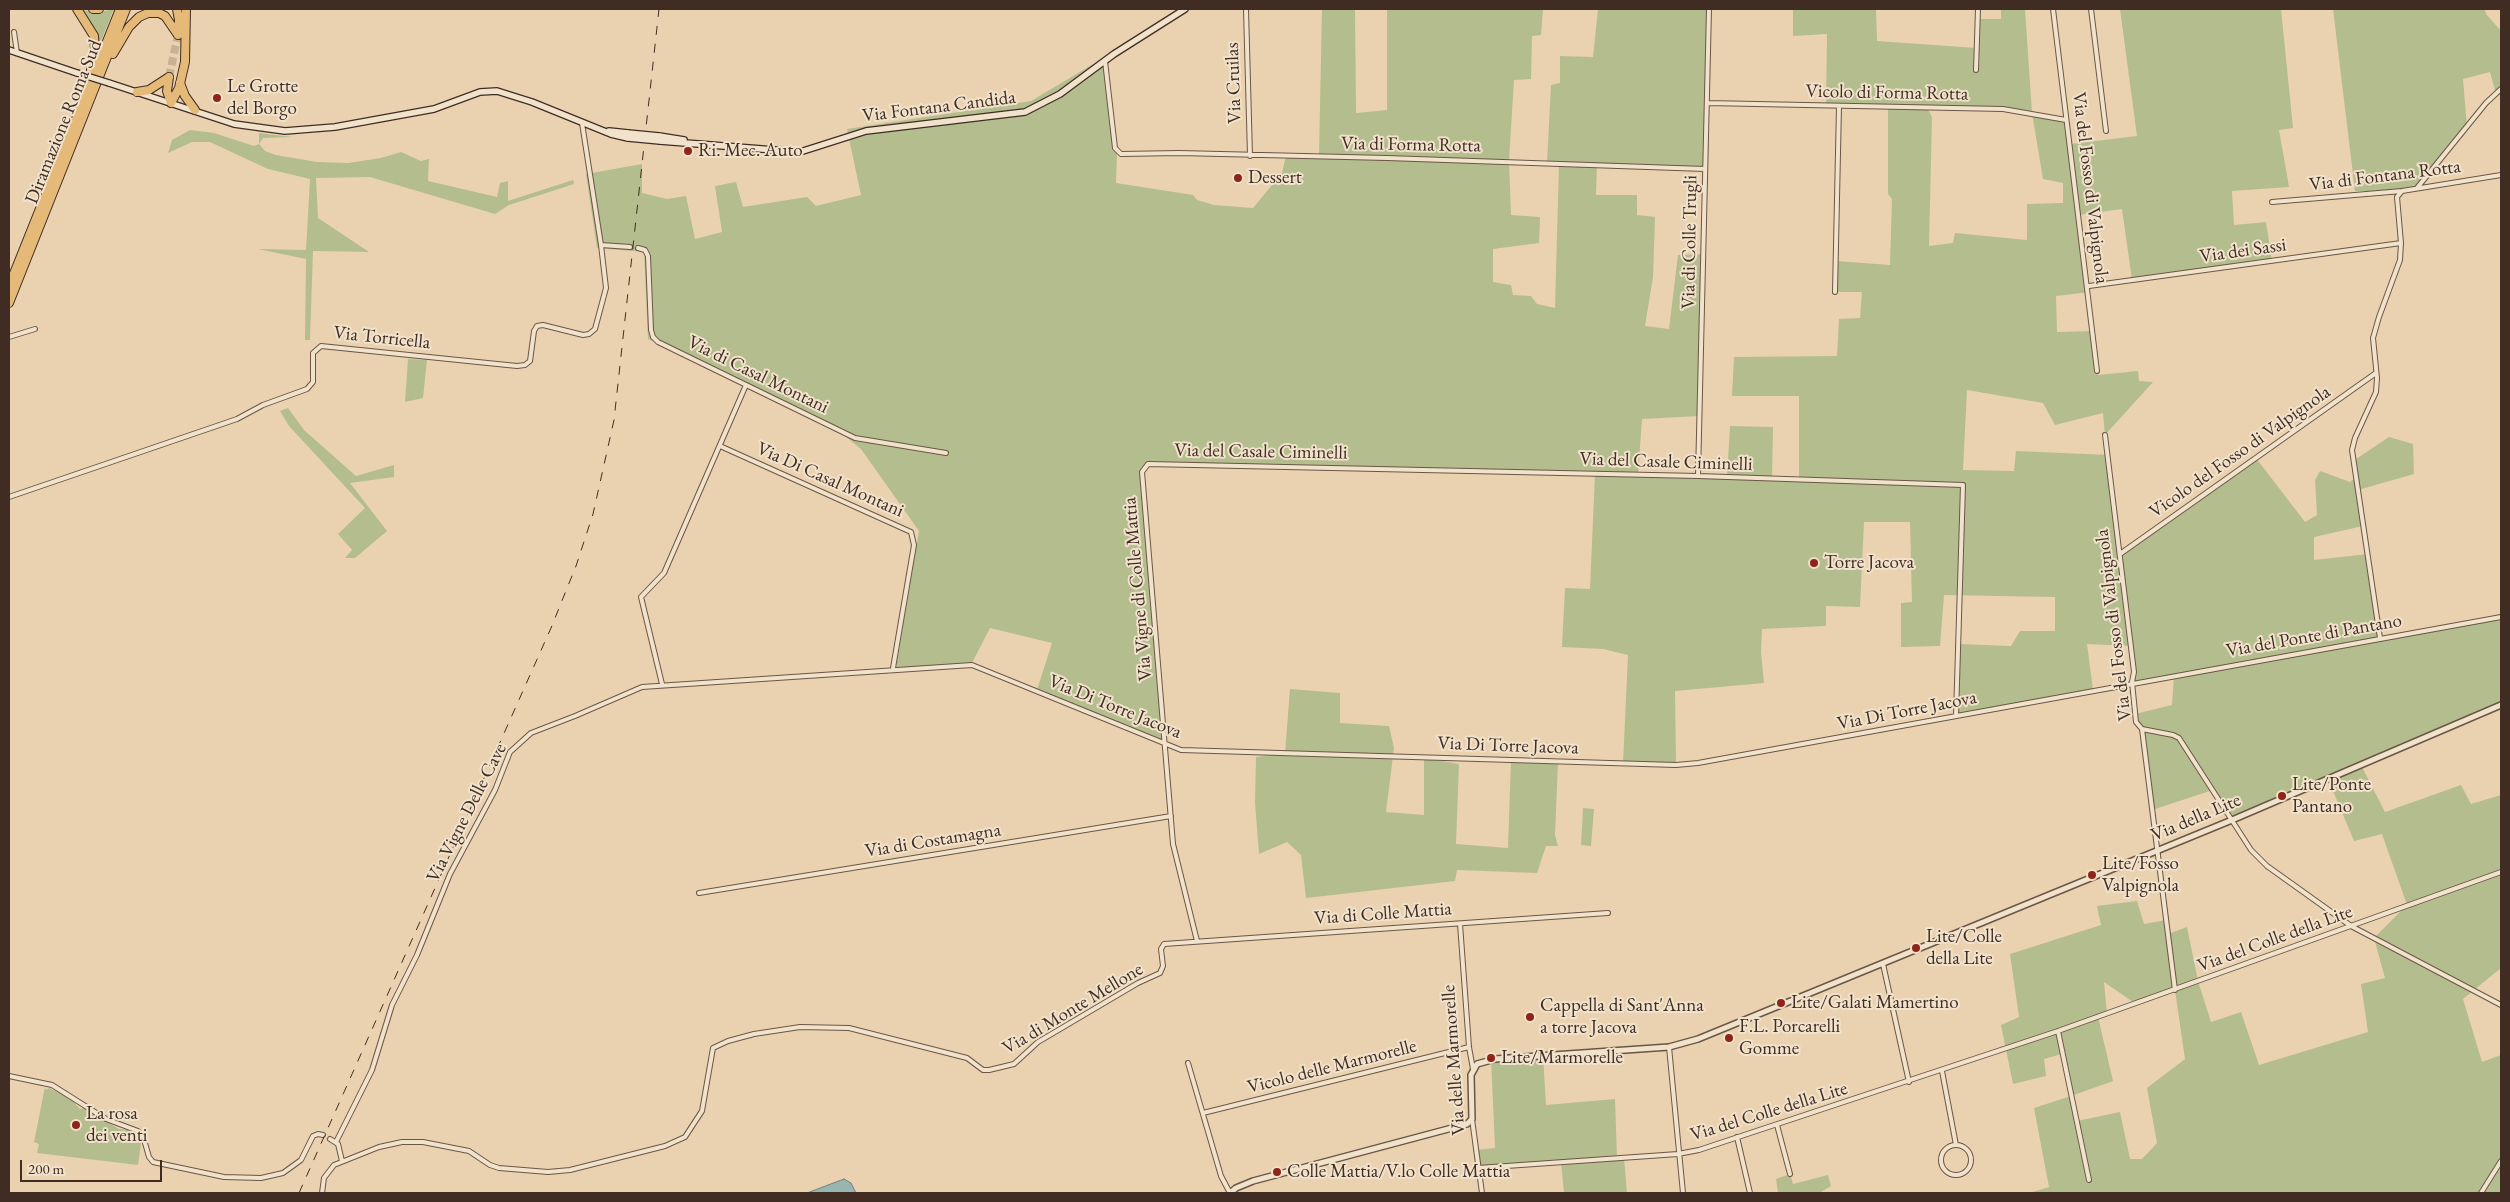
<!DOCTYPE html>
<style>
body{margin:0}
#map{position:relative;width:2510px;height:1202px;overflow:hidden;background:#ead2b0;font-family:"EB Garamond",serif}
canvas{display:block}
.frame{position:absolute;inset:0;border:10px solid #412c23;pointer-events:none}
.scale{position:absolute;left:20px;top:1160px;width:142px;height:22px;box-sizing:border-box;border:2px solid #412c23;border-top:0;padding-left:6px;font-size:15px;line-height:18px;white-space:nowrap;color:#412c23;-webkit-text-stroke:4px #f1e2cc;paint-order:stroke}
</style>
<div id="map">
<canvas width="2510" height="1202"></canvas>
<div class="frame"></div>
<div class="scale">200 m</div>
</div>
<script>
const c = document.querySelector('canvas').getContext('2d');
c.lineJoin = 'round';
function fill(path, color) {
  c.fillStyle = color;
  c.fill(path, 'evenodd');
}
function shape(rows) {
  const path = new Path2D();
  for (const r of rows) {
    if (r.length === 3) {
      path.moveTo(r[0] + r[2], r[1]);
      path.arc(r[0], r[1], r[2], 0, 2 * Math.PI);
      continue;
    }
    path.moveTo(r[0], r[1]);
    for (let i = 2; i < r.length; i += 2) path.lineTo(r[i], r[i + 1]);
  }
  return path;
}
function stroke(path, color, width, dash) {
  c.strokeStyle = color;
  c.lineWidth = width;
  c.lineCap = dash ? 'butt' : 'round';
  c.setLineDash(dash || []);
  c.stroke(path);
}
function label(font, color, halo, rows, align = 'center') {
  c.font = font + ' "EB Garamond",serif';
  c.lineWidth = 4;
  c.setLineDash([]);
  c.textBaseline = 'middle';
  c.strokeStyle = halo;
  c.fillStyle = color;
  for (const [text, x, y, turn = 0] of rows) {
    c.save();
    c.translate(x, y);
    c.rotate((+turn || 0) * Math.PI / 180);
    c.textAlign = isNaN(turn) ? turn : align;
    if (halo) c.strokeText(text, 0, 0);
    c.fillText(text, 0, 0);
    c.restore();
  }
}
fill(shape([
 [79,9,96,13,114,9,98,48],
 [1322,9,1355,9,1356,113,1387,110,1387,9,1543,9,1541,35,1532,36,1531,79,1514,80,1509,161,1511,215,1540,217,1539,243,1493,249,1493,282,1511,285,1513,295,1531,296,1537,304,1555,308,1559,164,1547,163,1551,85,1560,83,1560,56,1593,57,1598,9,1709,9,1705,169,1597,165,1596,195,1637,195,1637,215,1655,217,1653,277,1645,326,1669,329,1678,255,1703,254,1699,416,1642,419,1638,475,1727,477,1730,426,1773,427,1772,479,1799,479,1799,396,1732,396,1734,357,1837,356,1839,319,1860,318,1862,292,1835,292,1836,261,1890,265,1892,199,1888,194,1888,107,1826,106,1827,34,1793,36,1793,9,1876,9,1877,41,1977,48,1978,19,2001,19,2001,9,2025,9,2032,113,2066,120,2070,144,2137,136,2120,9,2281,9,2293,128,2279,130,2289,187,2232,191,2234,225,2266,222,2272,261,2132,280,2122,209,2079,215,2090,292,2056,296,2057,332,2094,331,2098,375,2138,371,2139,381,2153,382,2105,435,2103,413,2055,425,2043,403,1967,390,1963,470,2014,471,2016,451,2108,455,2120,553,2256,458,2305,522,2317,515,2315,480,2320,471,2350,482,2356,477,2353,461,2389,437,2413,444,2414,474,2358,490,2363,526,2314,537,2314,560,2368,554,2381,638,2501,617,2501,705,2361,765,2385,812,2461,785,2471,804,2501,795,2501,968,2463,999,2482,1062,2501,1055,2501,1193,2029,1193,2049,1187,2034,1108,2071,1096,2062,1054,2044,1059,2046,1076,2013,1084,2001,1025,2019,1017,2010,954,2101,925,2097,906,2137,901,2144,924,2166,920,2168,934,2187,927,2198,981,2211,1022,2241,1012,2259,1065,2368,1032,2361,984,2385,978,2374,938,2407,905,2382,834,2354,841,2328,779,2232,820,2213,790,2152,810,2142,729,2136,722,2135,714,2172,705,2174,675,2132,682,2131,646,2087,644,2093,690,1956,716,1958,644,2011,646,2020,631,2055,631,2055,597,1944,595,1940,646,1901,647,1901,603,1912,602,1910,522,1864,522,1860,607,1826,606,1826,626,1762,629,1761,652,1764,683,1675,691,1676,765,1623,764,1628,655,1603,649,1562,647,1565,588,1590,589,1595,474,1151,464,1142,472,1166,745,1037,690,1052,643,990,628,972,663,896,668,919,531,861,449,845,436,648,339,644,252,597,248,586,174,642,164,642,193,667,199,686,196,695,239,722,232,715,186,736,182,743,207,807,197,816,206,861,195,847,129,1031,101,1105,57,1117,153,1116,183,1193,195,1197,200,1214,205,1253,208,1282,173,1286,156,1319,156],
 [1927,108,2032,113,2043,179,2063,183,2063,203,2027,204,2027,240,1955,233,1953,243,1929,246,1932,117],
 [2104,982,2136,1004,2175,990,2185,1059,2147,1088,2157,1143,2142,1159,2130,1159,2120,1112,2077,1121,2071,1096,2113,1081,2098,1017,2107,1014],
 [2333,9,2485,9,2486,14,2501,31,2501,88,2496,94,2490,72,2463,79,2467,127,2416,188,2402,191,2355,191],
 [190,130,214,133,254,146,259,144,259,133,293,137,263,138,259,144,265,151,276,155,317,162,348,163,381,158,401,152,421,161,429,159,428,181,497,197,500,183,508,181,508,201,573,180,574,184,509,205,495,214,370,177,316,178,318,218,369,252,313,251,310,340,305,340,306,259,258,249,306,250,310,179,268,169,210,142,192,142,168,153,172,140],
 [408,359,427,360,423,398,405,402],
 [288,408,304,430,356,476,394,465,394,477,350,483,387,531,355,558,345,558,352,550,338,534,365,508,289,426,280,411],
 [1290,689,1340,693,1340,723,1389,726,1394,748,1386,812,1424,815,1424,758,1459,764,1456,844,1508,848,1511,760,1558,762,1555,835,1558,846,1546,846,1537,873,1457,870,1455,881,1306,898,1301,855,1287,842,1259,854,1255,803,1256,757,1285,753],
 [1583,808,1594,809,1591,846,1581,845],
 [1543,1055,1546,1105,1615,1099,1617,1158,1624,1158,1627,1193,1564,1193,1561,1162,1478,1168,1476,1150,1495,1148,1491,1058],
 [45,1087,46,1090,49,1088,70,1098,80,1109,84,1108,119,1129,136,1131,142,1136,138,1165,37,1153,39,1144,34,1142],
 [1790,1174,1793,1184,1828,1175,1831,1186,1819,1193,1778,1193,1776,1179]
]), '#b4bd8e');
const water = shape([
 [844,1179,851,1183,856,1193,807,1193,844,1179]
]);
fill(water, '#98b6b1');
stroke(water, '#757f78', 1);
stroke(shape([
 [169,77,178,35]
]), '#c8b194', 8, [8, 4]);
const minor = shape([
 [1246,9,1250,156],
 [2053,9,2097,371],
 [2091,9,2106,131],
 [14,32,17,53],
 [1105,61,1115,148,1121,154,1179,153,1387,158,1705,169],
 [1976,70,1978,9],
 [1707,103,2003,109,2066,120],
 [582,123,601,245,630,247],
 [2417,188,2486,103,2501,89],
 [2272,202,2402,191,2501,175],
 [638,248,645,250,648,256,651,330,653,337,658,342,855,438,946,453],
 [2089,286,2401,243],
 [1835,292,1839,106],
 [9,337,35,329],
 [2105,435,2134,672,2132,682,2136,722,2142,729,2175,990],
 [720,446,911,532,914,545,893,668],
 [1698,476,1709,9],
 [9,497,237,419,263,405,307,389,313,382,313,353,321,346,517,366,525,365,530,361,534,331,537,326,543,325,583,335,589,334,595,329,606,288,601,245],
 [2120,554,2376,373],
 [2380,638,2352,450,2355,438,2376,392,2377,378,2373,338,2379,317,2400,260,2401,243,2397,197,2402,191],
 [662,684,641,597,664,573,746,385],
 [2142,729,2173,735,2179,738,2251,850,2267,866,2351,926,2501,1005],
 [699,893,1171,816],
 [1460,924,1469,1047,1473,1069],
 [1197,941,1173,844,1142,472,1148,464,1698,476,1963,485,1956,716],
 [1883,964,1909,1082],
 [2058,1031,2089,1180],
 [1669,1047,1683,1193],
 [1188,1063,1221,1176,1230,1193],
 [1942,1071,1956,1145],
 [9,1076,52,1085,106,1119,138,1131,143,1136,149,1157,153,1162,224,1177,261,1178,283,1173,301,1160,313,1136,318,1134,323,1135],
 [1203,1113,1469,1047],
 [1472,1119,1482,1193],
 [1777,1125,1790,1174],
 [1737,1137,1750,1193],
 [330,1139,338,1144,342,1161],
 [336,1142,372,1070,392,1005,417,955,450,874,495,790,510,752,531,733,575,716,642,687,972,665,1181,750,1676,765,1698,763,2501,617],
 [1956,1160,15],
 [1478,1168,1678,1154,1699,1150,2058,1031,2501,872],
 [322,1193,324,1178,334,1165,379,1147,402,1142,423,1142,469,1151,490,1165,499,1168,548,1172,570,1170,665,1146,685,1137,702,1111,713,1048,728,1041,754,1034,800,1027,849,1028,967,1058,983,1070,989,1070,1014,1064,1038,1042,1138,983,1160,973,1163,966,1161,949,1164,944,1608,913],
 [2481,1193,2501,1161]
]);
const tertiary = shape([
 [1230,1193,1236,1188,1253,1181,1467,1124,1472,1119,1471,1075,1477,1064,1495,1059,1669,1047,1698,1039,2232,820,2501,705]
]);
const secondary = shape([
 [9,50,77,73],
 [109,83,234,124,285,131,335,127,434,109,480,92,497,91,532,102,611,134,628,138],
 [609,131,628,133],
 [659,136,684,140],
 [660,141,800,152,866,131,1025,112,1060,94,1114,54,1185,9]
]);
const motorway = shape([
 [77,9,94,36,95,50,91,70],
 [93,9,99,9],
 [177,9,179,20,178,35],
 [113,54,129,27,139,17,148,13,159,13,165,16,178,35],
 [169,77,167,91,171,103],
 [180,83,185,96,195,110],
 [137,92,149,90,169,77],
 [171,103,179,88,185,62,186,9],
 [9,286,120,9],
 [9,303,126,9]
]);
stroke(minor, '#6b5646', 6);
stroke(tertiary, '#6b5646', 8);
stroke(secondary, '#412c23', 8);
stroke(motorway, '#412c23', 10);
stroke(minor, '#f1e2cc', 4);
stroke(tertiary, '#f1e2cc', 5);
stroke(secondary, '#f1e2cc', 5.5);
stroke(motorway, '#e5b978', 8);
stroke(shape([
 [299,1193,551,628,576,566,593,514,614,420,659,9]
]), '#412c23', 1, [9, 9]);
const secondaryBridge = shape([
 [77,73,109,83],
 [628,133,659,136],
 [628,138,660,141]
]);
stroke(secondaryBridge, '#412c23', 8, []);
stroke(secondaryBridge, '#f1e2cc', 5.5);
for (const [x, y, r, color] of [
 [217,98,5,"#8f2418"],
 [688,151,5,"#8f2418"],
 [1238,178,5,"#8f2418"],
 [1814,563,5,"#8f2418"],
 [2282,796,5,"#8f2418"],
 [2092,875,5,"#8f2418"],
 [1916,948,5,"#8f2418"],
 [1781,1003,5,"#8f2418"],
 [1530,1017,5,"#8f2418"],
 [1729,1038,5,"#8f2418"],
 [1491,1058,5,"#8f2418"],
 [76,1125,5,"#8f2418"],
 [1277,1172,5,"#8f2418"]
]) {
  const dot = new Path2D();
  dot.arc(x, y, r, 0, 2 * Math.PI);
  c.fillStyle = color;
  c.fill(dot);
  stroke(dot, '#f1e2cc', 2);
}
label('19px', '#412c23', '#f1e2cc', [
 ["Via Cruilas",1234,83,-92],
 ["Vicolo di Forma Rotta",1887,93,1],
 ["Via Fontana Candida",939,107,-7],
 ["Diramazione Roma Sud",64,122,-68],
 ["Via di Forma Rotta",1411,145,1],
 ["Via di Fontana Rotta",2385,176,-7],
 ["Via del Fosso di Valpignola",2090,188,83],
 ["Via di Colle Trugli",1690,242,-89],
 ["Via dei Sassi",2243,251,-8],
 ["Via Torricella",382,338,6],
 ["Via di Casal Montani",758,375,26],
 ["Via del Casale Ciminelli",1261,452,1],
 ["Vicolo del Fosso di Valpignola",2240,452,-35],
 ["Via del Casale Ciminelli",1666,462,2],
 ["Via Di Casal Montani",830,480,24],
 ["Via Vigne di Colle Mattia",1138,589,-95],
 ["Via del Fosso di Valpignola",2114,625,-97],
 ["Via del Ponte di Pantano",2314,636,-10],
 ["Via Di Torre Jacova",1115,707,22],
 ["Via Di Torre Jacova",1907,711,-11],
 ["Via Di Torre Jacova",1508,746,2],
 ["Via Vigne Delle Cave",467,813,-63],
 ["Via della Lite",2196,818,-23],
 ["Via di Costamagna",933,841,-9],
 ["Via di Colle Mattia",1383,914,-4],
 ["Via del Colle della Lite",2275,939,-20],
 ["Via di Monte Mellone",1073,1009,-31],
 ["Via delle Marmorelle",1454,1060,-94],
 ["Vicolo delle Marmorelle",1332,1067,-14],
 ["Via del Colle della Lite",1769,1112,-17]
]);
label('19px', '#412c23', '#f1e2cc', [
 ["Le Grotte",227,87],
 ["del Borgo",227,109],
 ["Ri. Mec. Auto",698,151],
 ["Dessert",1248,178],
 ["Torre Jacova",1824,563],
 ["Lite/Ponte",2292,785],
 ["Pantano",2292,807],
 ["Lite/Fosso",2102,864],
 ["Valpignola",2102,886],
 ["Lite/Colle",1926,937],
 ["della Lite",1926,959],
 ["Lite/Galati Mamertino",1791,1003],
 ["Cappella di Sant'Anna",1540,1006],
 ["a torre Jacova",1540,1028],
 ["F.L. Porcarelli",1739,1027],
 ["Gomme",1739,1049],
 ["Lite/Marmorelle",1501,1058],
 ["La rosa",86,1114],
 ["dei venti",86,1136],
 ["Colle Mattia/V.lo Colle Mattia",1287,1172]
], 'left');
</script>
